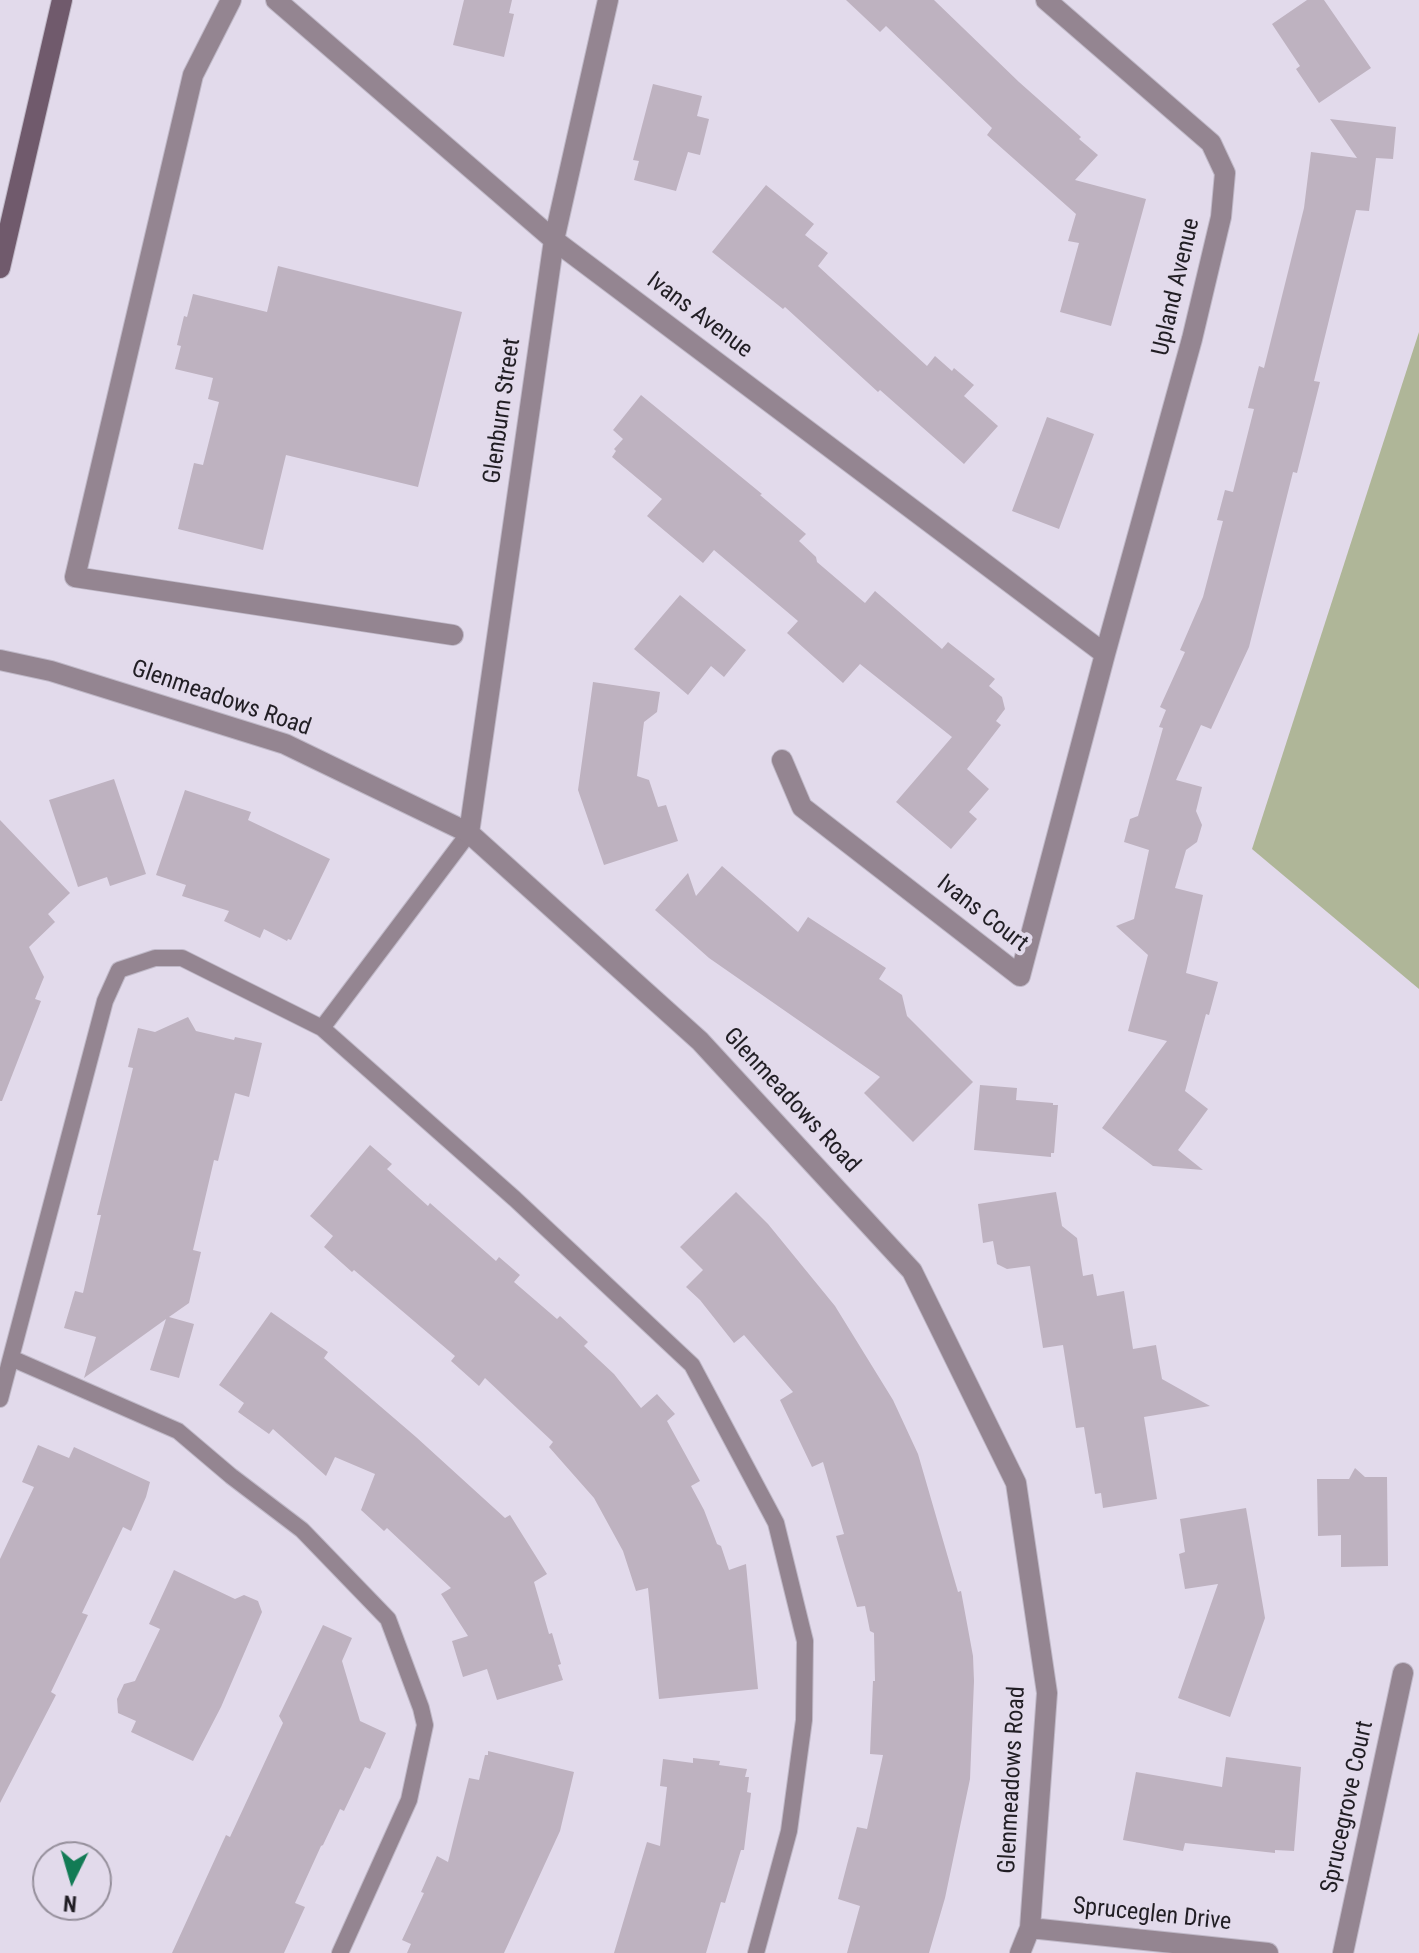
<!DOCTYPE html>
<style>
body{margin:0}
#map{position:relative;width:1419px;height:1953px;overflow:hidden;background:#e2daeb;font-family:"Roboto Condensed",sans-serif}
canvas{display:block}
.north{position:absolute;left:32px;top:1841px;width:80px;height:80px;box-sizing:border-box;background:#e2daeb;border:2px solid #958f9b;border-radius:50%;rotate:185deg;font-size:22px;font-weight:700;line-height:32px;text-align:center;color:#211e24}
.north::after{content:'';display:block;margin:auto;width:28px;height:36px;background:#127b55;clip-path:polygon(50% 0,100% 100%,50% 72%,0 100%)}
</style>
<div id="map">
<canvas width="1419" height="1953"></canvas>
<div class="north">N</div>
</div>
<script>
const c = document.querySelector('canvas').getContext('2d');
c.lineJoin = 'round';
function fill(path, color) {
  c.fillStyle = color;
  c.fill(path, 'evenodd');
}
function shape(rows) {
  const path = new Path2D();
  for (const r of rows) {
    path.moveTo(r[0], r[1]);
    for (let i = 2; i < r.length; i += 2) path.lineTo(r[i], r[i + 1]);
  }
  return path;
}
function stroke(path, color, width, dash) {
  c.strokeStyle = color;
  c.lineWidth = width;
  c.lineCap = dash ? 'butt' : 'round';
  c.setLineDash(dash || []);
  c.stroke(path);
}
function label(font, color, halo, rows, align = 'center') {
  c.font = font + ' "Roboto Condensed",sans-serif';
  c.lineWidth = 8;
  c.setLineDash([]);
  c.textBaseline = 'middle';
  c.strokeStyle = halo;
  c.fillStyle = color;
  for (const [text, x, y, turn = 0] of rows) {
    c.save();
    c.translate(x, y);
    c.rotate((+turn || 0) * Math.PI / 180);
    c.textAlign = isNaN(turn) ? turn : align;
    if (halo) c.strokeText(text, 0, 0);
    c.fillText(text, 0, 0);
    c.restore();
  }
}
fill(shape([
 [1419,332,1419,989,1252,849]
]), '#afb698');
fill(shape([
 [464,0,512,0,509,13,514,14,504,57,453,45],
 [846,0,934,0,1019,82,1081,137,1079,139,1098,155,1075,180,1146,199,1111,326,1060,312,1079,243,1068,241,1076,214,987,135,992,128,886,26,880,32],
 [1307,0,1324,0,1371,68,1319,103,1296,69,1300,66,1272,24],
 [653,84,702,96,697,116,709,119,700,155,688,152,676,191,634,180,639,161,633,160],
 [1330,119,1396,127,1393,159,1376,158,1369,211,1356,210,1314,381,1320,382,1297,473,1293,472,1249,647,1211,729,1201,725,1176,780,1202,787,1196,811,1202,825,1197,842,1186,850,1175,888,1203,895,1186,973,1218,982,1209,1015,1206,1014,1185,1091,1208,1109,1178,1150,1203,1170,1153,1166,1102,1128,1167,1041,1128,1031,1148,955,1116,926,1134,919,1149,850,1124,842,1130,819,1138,816,1163,728,1159,727,1166,710,1160,707,1185,652,1180,650,1203,597,1223,521,1217,520,1225,490,1233,492,1254,409,1248,408,1259,366,1264,368,1304,208,1311,152,1357,158],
 [766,185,814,224,805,235,828,253,818,266,927,366,935,356,952,371,954,368,974,385,964,396,998,426,964,464,880,390,878,392,785,307,783,309,712,252],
 [278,266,462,312,418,487,286,455,263,550,178,529,194,463,203,465,219,402,208,399,213,378,175,369,181,346,177,345,184,316,187,317,193,294,267,312],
 [641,395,762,494,760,495,806,534,799,541,816,557,817,562,865,603,875,591,942,649,948,642,995,679,989,686,1002,697,1005,709,996,721,1001,725,967,769,989,789,969,812,977,819,951,849,896,802,952,737,860,664,843,683,787,633,798,621,714,550,703,563,647,516,662,499,612,457,616,451,614,449,623,439,613,430],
 [1047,417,1094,434,1059,529,1012,511],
 [680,595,746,650,724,677,711,666,688,695,634,649],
 [593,682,660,692,657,712,644,722,637,776,649,780,658,807,666,805,678,841,604,865,578,790],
 [114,779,146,874,110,886,107,877,78,887,49,800],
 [185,790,251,812,248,820,330,859,291,940,288,939,287,941,264,929,260,938,224,921,229,911,182,896,186,885,156,875],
 [0,820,70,893,48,914,55,922,29,947,44,977,35,999,41,1001,2,1101,0,1101],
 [722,866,798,932,808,917,886,968,879,979,902,995,907,1016,973,1082,913,1142,864,1093,880,1077,709,958,655,910,688,873,696,896],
 [188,1017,196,1031,234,1040,235,1037,262,1043,249,1097,235,1093,218,1161,214,1160,193,1250,201,1252,189,1303,169,1317,194,1324,179,1378,150,1370,166,1319,84,1378,96,1337,64,1328,75,1291,83,1293,101,1215,97,1215,133,1068,128,1067,138,1028,155,1032],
 [980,1085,1017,1088,1016,1100,1053,1103,1053,1105,1058,1105,1054,1153,1051,1153,1051,1157,974,1150],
 [370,1145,392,1164,387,1169,428,1206,430,1203,496,1261,499,1257,520,1275,514,1282,557,1319,560,1316,588,1342,584,1346,614,1374,641,1408,657,1394,675,1414,667,1421,700,1481,691,1486,704,1510,717,1544,721,1546,729,1570,746,1564,758,1689,659,1699,648,1588,636,1591,623,1551,594,1498,549,1447,553,1442,485,1378,479,1386,451,1361,455,1356,354,1270,352,1272,324,1247,333,1236,310,1216],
 [736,1192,768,1224,835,1306,893,1400,918,1454,958,1592,961,1591,973,1656,974,1681,970,1779,945,1898,929,1953,847,1953,860,1906,838,1899,857,1827,867,1829,883,1755,870,1754,873,1681,875,1681,874,1633,870,1631,865,1606,857,1607,836,1536,844,1534,823,1462,812,1467,780,1400,793,1392,744,1335,734,1343,700,1300,686,1287,703,1270,680,1247],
 [1056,1192,1062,1226,1077,1238,1083,1276,1093,1274,1097,1296,1124,1291,1133,1349,1156,1345,1162,1379,1210,1406,1144,1417,1157,1499,1103,1508,1101,1493,1095,1494,1084,1427,1076,1428,1063,1345,1043,1348,1030,1266,1007,1269,997,1264,993,1241,983,1243,978,1204],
 [271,1312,328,1352,324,1358,416,1437,505,1518,510,1515,547,1574,534,1582,549,1634,552,1633,561,1664,558,1665,563,1680,497,1700,487,1669,463,1677,452,1641,468,1636,441,1594,451,1588,387,1528,384,1531,361,1510,375,1474,335,1457,326,1476,273,1429,269,1434,238,1412,244,1403,219,1385],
 [38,1445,69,1458,74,1447,150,1482,146,1497,131,1531,123,1527,82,1613,88,1615,51,1692,56,1695,0,1803,0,1559,34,1487,22,1482],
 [1355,1468,1365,1477,1387,1477,1388,1566,1341,1567,1341,1535,1318,1536,1317,1479,1349,1479],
 [1246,1508,1265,1618,1230,1717,1178,1698,1218,1584,1185,1589,1179,1554,1185,1552,1180,1519],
 [174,1570,235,1599,244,1595,258,1601,262,1612,221,1707,193,1761,131,1732,136,1721,118,1713,117,1699,124,1684,135,1681,160,1629,149,1624],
 [323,1625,352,1638,342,1661,360,1721,386,1733,370,1769,365,1767,344,1811,340,1809,323,1845,321,1846,295,1903,305,1907,284,1953,172,1953,226,1835,230,1837,283,1723,279,1716],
 [488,1751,574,1772,560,1831,504,1953,407,1953,411,1944,402,1940,424,1893,421,1892,437,1856,448,1862,469,1778,479,1780,485,1755,488,1755],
 [1226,1757,1301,1767,1294,1851,1275,1850,1275,1853,1185,1843,1183,1851,1123,1840,1136,1772,1222,1787],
 [693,1758,720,1761,719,1765,747,1769,745,1777,749,1777,747,1792,751,1793,744,1850,741,1850,725,1903,721,1902,706,1953,614,1953,647,1842,660,1846,667,1787,660,1786,663,1759,693,1763]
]), '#beb2c0');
const service = shape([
 [322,1028,469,833],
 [11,1358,178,1431,231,1476,302,1530,388,1619,421,1708,425,1725,409,1800,340,1953],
 [0,1399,105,1001,119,970,155,958,182,958,322,1028,515,1199,692,1365,776,1523,805,1641,804,1720,789,1831,756,1953]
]);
const minor = shape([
 [231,0,193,75,75,577,453,635],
 [276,0,554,240,1105,654],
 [0,660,51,671,285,744,469,833,700,1041,912,1271,1016,1483,1047,1693,1030,1928,1020,1953],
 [782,760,802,807,1020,976,1105,654,1192,339,1221,217,1225,173,1211,143,1046,0],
 [469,833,554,240,608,0],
 [1030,1928,1268,1953],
 [1343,1953,1403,1673]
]);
const secondary = shape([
 [0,268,62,0]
]);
stroke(service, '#bfb8c7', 18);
stroke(minor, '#bfb8c7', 22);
stroke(secondary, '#bfb8c7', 22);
stroke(service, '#948591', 16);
stroke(minor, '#948591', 20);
stroke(secondary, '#705a6c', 20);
label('24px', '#211e24', '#e2daeb', [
 ["Upland Avenue",1177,287,-77],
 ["Ivans Avenue",699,316,37],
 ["Glenburn Street",503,411,-82],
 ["Glenmeadows Road",221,699,19],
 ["Ivans Court",982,914,38],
 ["Glenmeadows Road",791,1101,47],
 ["Glenmeadows Road",1013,1780,-87],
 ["Sprucegrove Court",1348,1807,-78],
 ["Spruceglen Drive",1152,1915,6]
]);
</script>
